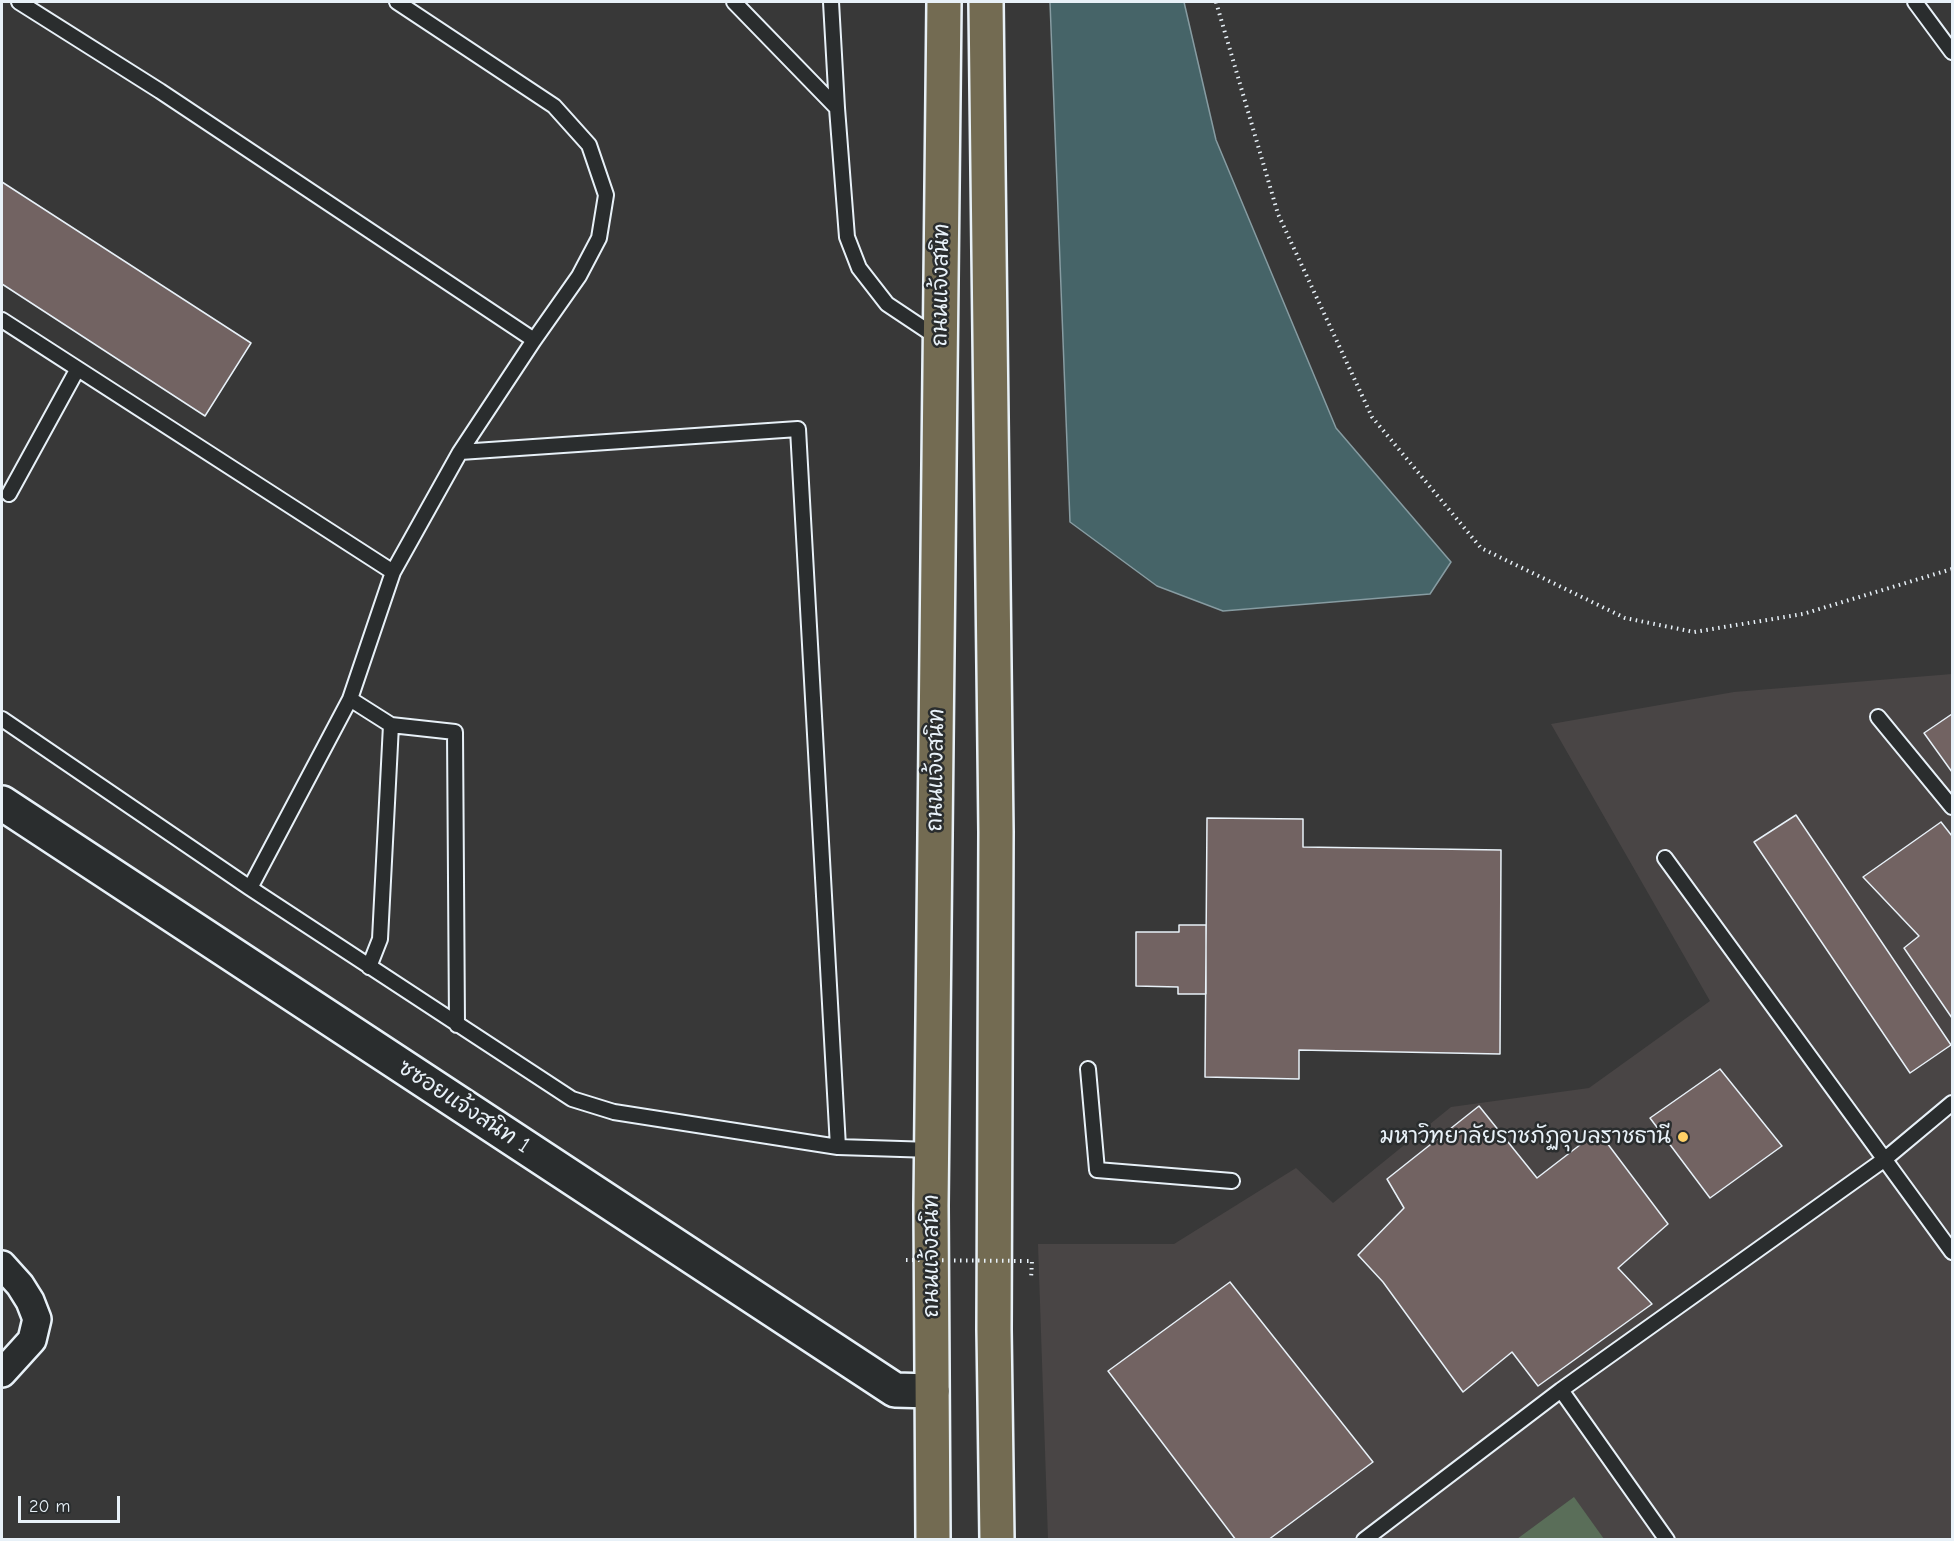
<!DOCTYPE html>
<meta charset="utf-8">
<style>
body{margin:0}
#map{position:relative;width:1954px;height:1541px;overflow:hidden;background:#383838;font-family:"Comic Neue",sans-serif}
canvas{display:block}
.frame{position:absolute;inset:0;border:3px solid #e8f1f8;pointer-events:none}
.scale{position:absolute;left:18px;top:1496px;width:102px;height:27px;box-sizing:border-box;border:3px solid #e8f1f8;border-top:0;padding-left:8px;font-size:18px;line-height:21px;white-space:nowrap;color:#e8f1f8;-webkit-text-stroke:4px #2a2d2e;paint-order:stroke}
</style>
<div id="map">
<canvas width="1954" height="1541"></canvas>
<div class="frame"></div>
<div class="scale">20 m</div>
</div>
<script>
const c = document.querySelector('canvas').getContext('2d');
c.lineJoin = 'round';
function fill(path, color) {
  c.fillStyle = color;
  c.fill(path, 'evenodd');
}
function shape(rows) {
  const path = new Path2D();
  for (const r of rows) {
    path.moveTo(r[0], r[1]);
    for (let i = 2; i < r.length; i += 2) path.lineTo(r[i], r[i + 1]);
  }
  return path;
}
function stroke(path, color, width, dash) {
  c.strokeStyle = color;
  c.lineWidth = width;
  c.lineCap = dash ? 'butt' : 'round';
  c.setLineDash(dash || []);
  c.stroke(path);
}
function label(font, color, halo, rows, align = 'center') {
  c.font = font + ' "Comic Neue","Playpen Sans Thai",sans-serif';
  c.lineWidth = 5;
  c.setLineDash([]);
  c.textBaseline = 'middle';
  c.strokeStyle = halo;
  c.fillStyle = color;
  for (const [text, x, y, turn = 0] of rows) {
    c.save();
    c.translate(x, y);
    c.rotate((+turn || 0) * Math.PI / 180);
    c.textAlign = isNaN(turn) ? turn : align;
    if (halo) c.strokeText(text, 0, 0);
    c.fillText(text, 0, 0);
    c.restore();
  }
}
fill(shape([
 [1952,674,1952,1539,1048,1539,1038,1244,1174,1244,1296,1168,1333,1203,1451,1107,1589,1088,1710,1001,1551,724,1734,692]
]), '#494545');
fill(shape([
 [1574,1497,1604,1539,1517,1539]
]), '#5a6e59');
const water = shape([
 [1050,2,1184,2,1216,140,1336,428,1451,562,1430,594,1223,611,1157,586,1070,522,1050,2]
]);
fill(water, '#466468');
stroke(water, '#879ca2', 1.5);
const building = shape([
 [2,182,251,343,205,416,2,284,2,182],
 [1952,714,1952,772,1924,733,1952,714],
 [1796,815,1951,1045,1910,1073,1754,842,1796,815],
 [1207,818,1303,819,1303,847,1501,850,1500,1054,1299,1050,1299,1079,1205,1077,1207,818],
 [1941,822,1952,836,1952,1018,1904,948,1919,936,1863,877,1941,822],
 [1179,925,1206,925,1206,994,1178,994,1178,987,1136,986,1136,932,1179,932,1179,925],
 [1720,1069,1782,1146,1710,1198,1650,1118,1720,1069],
 [1479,1106,1537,1178,1598,1131,1668,1224,1618,1268,1652,1304,1538,1386,1512,1352,1463,1392,1383,1282,1358,1255,1404,1208,1387,1179,1479,1106],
 [1230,1282,1373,1462,1268,1540,1236,1540,1108,1371,1230,1282]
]);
fill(building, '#726362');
stroke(building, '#e8f1f8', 1.5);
const lane = shape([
 [19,2,160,91,534,340],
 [734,2,837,108],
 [831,2,837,108,847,237,859,268,887,304,938,338],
 [1915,2,1952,52],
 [2,320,393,572],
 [460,452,798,429,838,1147],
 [9,494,77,370],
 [350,699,391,725,455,732,457,1025],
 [1878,717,1952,807],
 [2,719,250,888,572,1099,614,1112,838,1147,932,1150],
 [1665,858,1952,1252],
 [250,888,350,699,393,572,460,452,534,340,579,276,599,238,606,195,589,145,554,106,397,2],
 [369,967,380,939,391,725],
 [1088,1069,1097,1170,1232,1181],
 [1561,1390,1667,1540],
 [1364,1540,1561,1390,1885,1159,1952,1103]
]);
const street = shape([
 [2,1265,20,1285,30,1301,37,1319,32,1340,2,1373]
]);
const secondary = shape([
 [2,803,895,1390,932,1391]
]);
const primary = shape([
 [986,2,996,832,994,1329,997,1540],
 [933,1540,931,1205,944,2]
]);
stroke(lane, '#e8f1f8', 18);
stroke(street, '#e8f1f8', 32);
stroke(secondary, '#e8f1f8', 38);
stroke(primary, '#e8f1f8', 38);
stroke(shape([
 [1216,2,1278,214,1372,417,1481,548,1625,618,1694,632,1803,614,1952,569],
 [1027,1261,1032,1261,1031,1279]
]), '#e8f1f8', 4, [1.5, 4.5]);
stroke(lane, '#2a2d2e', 14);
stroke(street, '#2a2d2e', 27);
stroke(secondary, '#2a2d2e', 33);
stroke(primary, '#736b52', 33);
stroke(shape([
 [906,1260,1026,1261]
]), '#e8f1f8', 4, [1.5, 4.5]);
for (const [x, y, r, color] of [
 [1683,1137,6,"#ffd166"]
]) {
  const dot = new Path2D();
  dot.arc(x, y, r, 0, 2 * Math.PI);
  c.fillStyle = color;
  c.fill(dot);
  stroke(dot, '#2a2d2e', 2);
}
label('22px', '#e8f1f8', '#2a2d2e', [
 ["ถนนแจ้งสนิท",941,285,-89],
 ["ถนนแจ้งสนิท",936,770,-89],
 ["ซซอยแจ้งสนิท 1",464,1107,33],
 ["ถนนแจ้งสนิท",932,1256,-90]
]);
label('22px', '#e8f1f8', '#2a2d2e', [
 ["มหาวิทยาลัยราชภัฏอุบลราชธานี",1671,1137]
], 'right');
</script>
